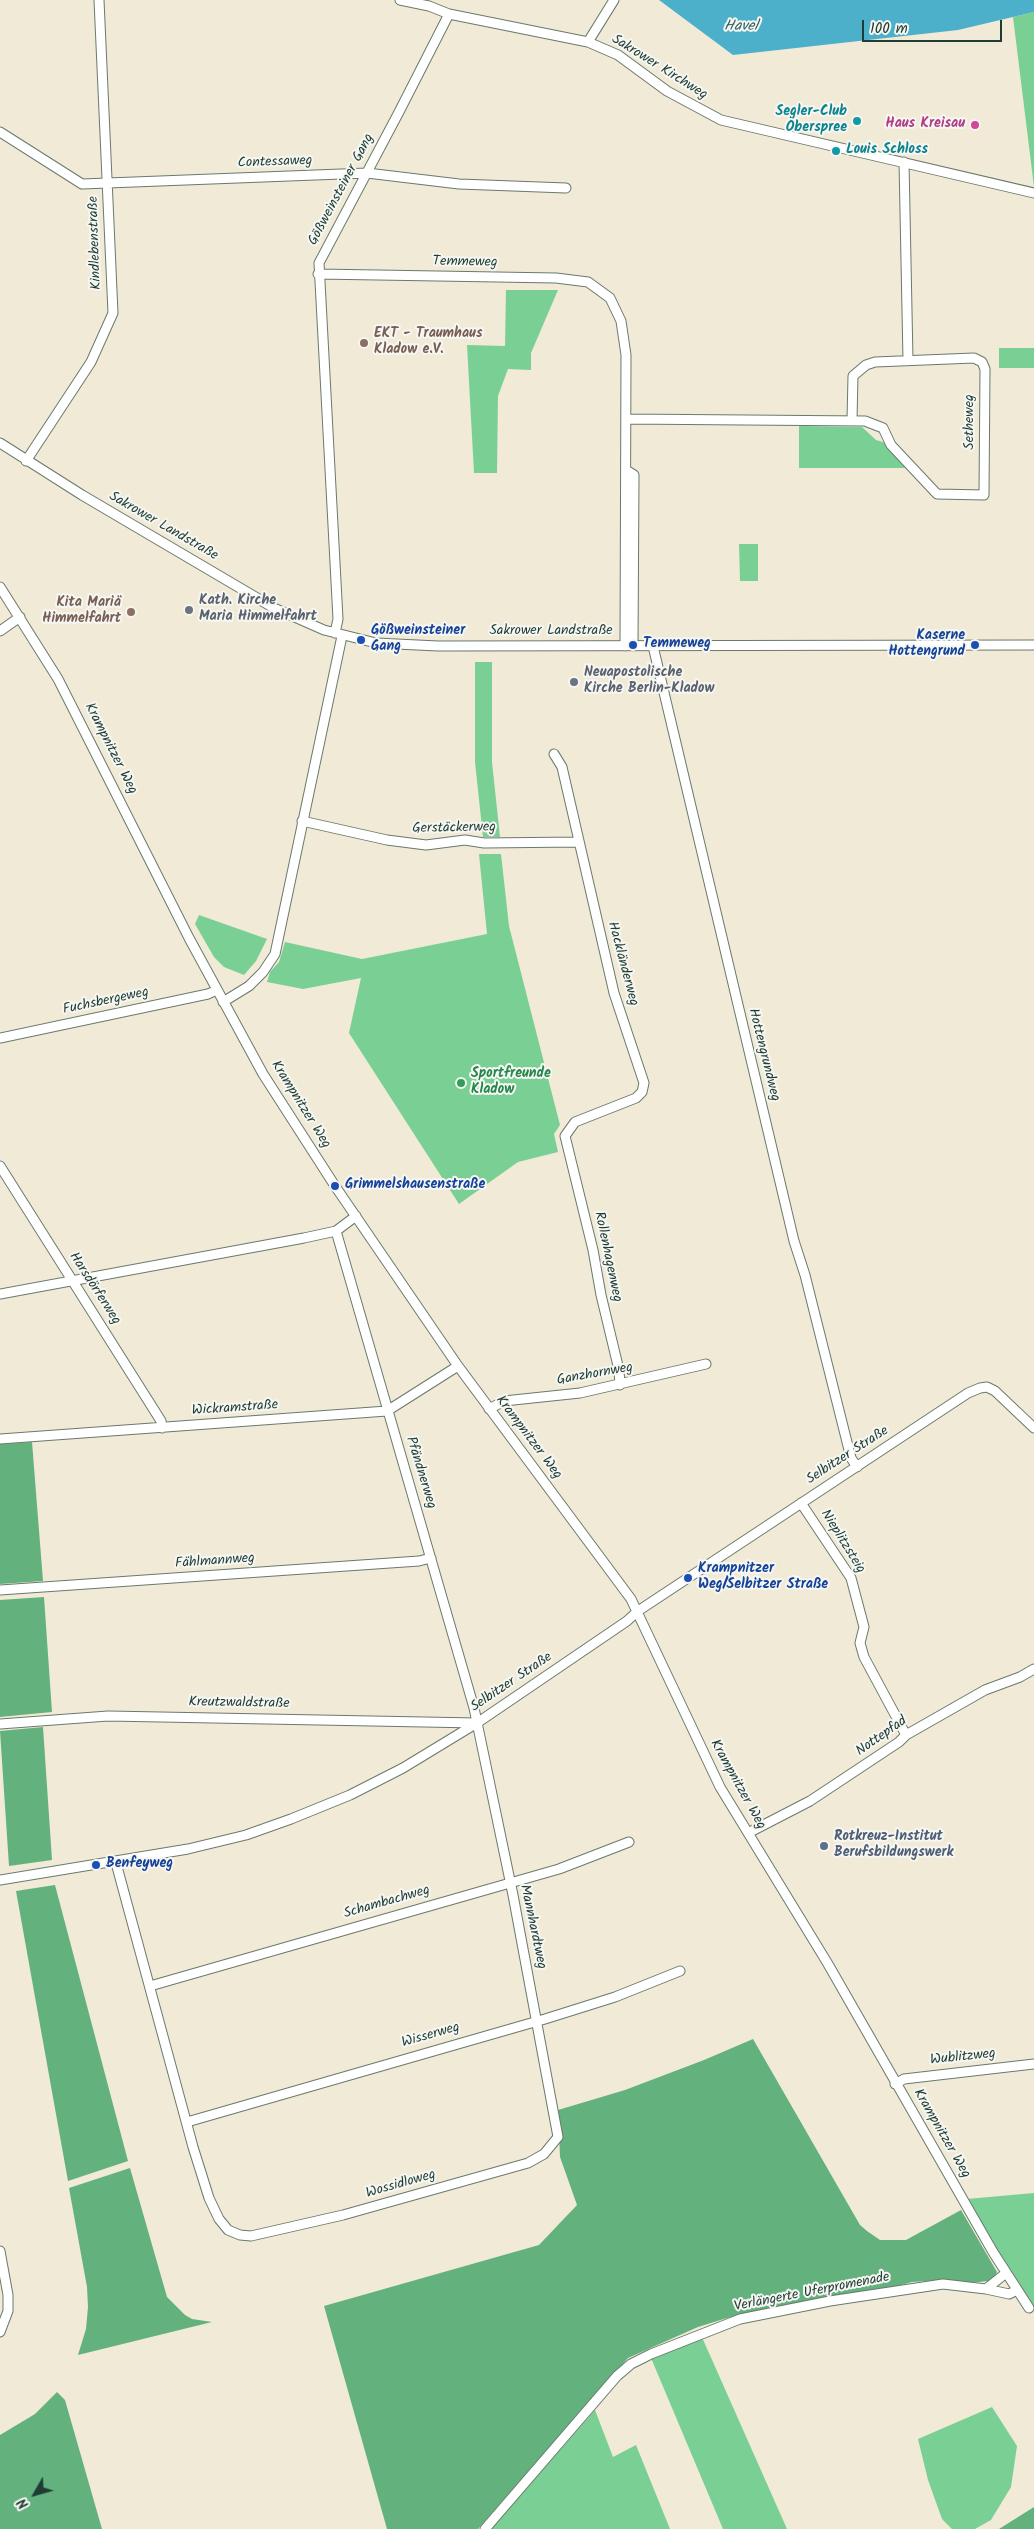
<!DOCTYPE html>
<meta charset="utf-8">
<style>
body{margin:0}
#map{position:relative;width:1034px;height:2529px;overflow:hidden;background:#f1ead6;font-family:Kalam,sans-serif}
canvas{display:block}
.north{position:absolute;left:10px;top:2469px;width:50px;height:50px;-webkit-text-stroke:4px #f6f6f2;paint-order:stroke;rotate:232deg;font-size:14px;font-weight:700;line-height:20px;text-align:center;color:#1f3d34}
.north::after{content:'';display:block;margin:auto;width:18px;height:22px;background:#1f3d34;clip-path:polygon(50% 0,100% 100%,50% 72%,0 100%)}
.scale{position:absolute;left:862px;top:20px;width:140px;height:22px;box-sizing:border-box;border:2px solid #1f3d34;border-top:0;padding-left:6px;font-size:15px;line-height:18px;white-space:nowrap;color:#1f3d34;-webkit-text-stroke:4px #f6f6f2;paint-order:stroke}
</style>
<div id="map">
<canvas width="1034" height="2529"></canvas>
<div class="north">N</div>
<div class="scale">100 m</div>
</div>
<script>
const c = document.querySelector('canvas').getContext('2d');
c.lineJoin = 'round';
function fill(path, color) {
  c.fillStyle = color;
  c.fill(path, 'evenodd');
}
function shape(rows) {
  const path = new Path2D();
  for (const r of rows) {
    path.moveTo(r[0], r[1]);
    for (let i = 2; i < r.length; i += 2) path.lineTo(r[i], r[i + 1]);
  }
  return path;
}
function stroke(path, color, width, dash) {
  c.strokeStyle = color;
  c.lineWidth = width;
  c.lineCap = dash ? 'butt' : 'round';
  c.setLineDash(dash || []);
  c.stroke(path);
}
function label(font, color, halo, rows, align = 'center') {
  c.font = font + ' Kalam,sans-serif';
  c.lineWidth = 4;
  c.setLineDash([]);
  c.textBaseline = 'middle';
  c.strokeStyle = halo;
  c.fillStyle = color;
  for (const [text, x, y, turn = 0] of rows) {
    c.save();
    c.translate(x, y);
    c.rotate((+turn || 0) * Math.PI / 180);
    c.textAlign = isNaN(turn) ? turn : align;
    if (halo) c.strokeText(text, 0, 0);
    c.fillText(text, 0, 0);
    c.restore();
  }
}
fill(shape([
 [1034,12,1034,187,1013,17],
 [506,290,558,290,531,353,531,370,508,369,498,396,497,473,474,473,467,345,505,346],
 [999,348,1034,348,1034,368,999,368],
 [799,426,862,427,876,440,883,442,908,468,799,468],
 [739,544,758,544,758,581,740,581],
 [475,662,492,662,492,762,500,837,483,837,475,762],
 [479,854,501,854,509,926,560,1125,554,1134,558,1152,518,1162,459,1204,349,1033,361,978,303,989,267,982,270,972,279,962,285,942,362,959,487,934],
 [199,915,267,939,256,961,244,975,224,967,214,957,195,924],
 [1034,2193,1034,2307,1003,2261,967,2199],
 [701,2335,787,2529,723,2529,651,2358],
 [992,2407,1017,2446,1011,2487,991,2520,975,2529,952,2529,942,2519,928,2480,918,2439],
 [595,2410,613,2457,636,2445,670,2529,491,2529]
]), '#7ad094');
fill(shape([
 [32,1442,43,1581,0,1584,0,1444],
 [44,1597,52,1712,0,1717,0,1600],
 [43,1727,52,1860,9,1866,0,1731],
 [55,1885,128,2161,68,2181,16,1891],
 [753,2039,860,2225,867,2231,880,2240,906,2240,961,2210,997,2272,995,2276,988,2281,970,2283,942,2280,912,2282,883,2290,727,2318,698,2327,628,2358,478,2529,387,2529,324,2306,539,2245,577,2205,560,2157,558,2110,625,2090,704,2060],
 [130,2168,167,2297,185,2315,192,2319,212,2322,78,2355,86,2329,88,2307,87,2287,69,2188],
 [57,2392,65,2400,102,2529,0,2529,0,2435,35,2414],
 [1034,2507,1034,2529,999,2529]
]), '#63b27e');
fill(shape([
 [659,0,1034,0,1034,12,958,30,733,55]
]), '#4cb0cb');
const minor = shape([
 [400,0,429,6,449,14,588,42,618,55,667,91,721,120,1034,193],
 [588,42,614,0],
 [0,132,82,184,367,173,459,184,566,188],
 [904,162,908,360],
 [318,274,556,278,588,282,610,298,621,321,626,355,625,646],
 [627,419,865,421,883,428,891,445,937,494,984,495,985,369,982,362,974,358,875,362,866,365,853,376,852,420],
 [0,443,82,495,274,608,324,630,376,643,438,646,1034,645],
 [26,461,91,362,113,313,99,0],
 [626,470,634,475,633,645],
 [0,587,58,679,189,938,263,1074,335,1186,458,1366,631,1599,720,1787,828,1964,993,2252,1029,2308],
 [0,631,20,617],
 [335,633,338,619,319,263,399,112,449,14],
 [653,646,794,1241,805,1275,851,1458,857,1467],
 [554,754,562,767,614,993,644,1083,642,1092,636,1098,575,1122,565,1136,593,1250,601,1295,619,1370,620,1385],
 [302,821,387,840,426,845,465,840,484,843,579,842],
 [223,1002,249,986,263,972,275,954,342,636],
 [0,1038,208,994,217,990],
 [0,1166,161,1421,162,1428],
 [0,1294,304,1238,336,1231,356,1216],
 [489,1409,504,1401,580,1393,706,1364],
 [0,1439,387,1411,458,1366],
 [801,1503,851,1578,864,1627,860,1643,864,1657,906,1735],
 [0,1590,419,1561,431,1558],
 [0,1724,108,1716,477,1723],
 [748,1833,810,1801,899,1742,906,1735,985,1690,1020,1677,1034,1669],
 [116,1863,193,2147,209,2198,219,2219,228,2230,240,2235,251,2236,343,2215,528,2163,544,2154,558,2137,513,1895,474,1708,336,1231],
 [0,1880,188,1849,246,1835,291,1819,350,1795,403,1768,477,1723,627,1621,638,1611,968,1393,980,1388,987,1387,995,1391,1034,1428],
 [150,1986,559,1869,629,1842],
 [895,2084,904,2079,1034,2064],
 [187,2122,545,2019,615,1997,680,1971],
 [0,2251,8,2295,8,2311,0,2332],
 [986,2289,1006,2273],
 [485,2529,617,2376,631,2364,651,2354,740,2319,830,2301,943,2284,986,2289,1009,2294,1017,2290]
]);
stroke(minor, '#687a6d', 11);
stroke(minor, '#fff', 9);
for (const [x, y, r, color] of [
 [857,121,5,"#0f9aa8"],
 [975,125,5,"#d1479c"],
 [836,151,5,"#0f9aa8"],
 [364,343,5,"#8d6e63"],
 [189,610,5,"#6b7280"],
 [131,612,5,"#8d6e63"],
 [361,640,5,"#1a4fb4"],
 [633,645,5,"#1a4fb4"],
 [975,645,5,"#1a4fb4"],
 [574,682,5,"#6b7280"],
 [461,1083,5,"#2e9e5b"],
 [335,1186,5,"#1a4fb4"],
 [688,1578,5,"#1a4fb4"],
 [824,1846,5,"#5c6f8a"],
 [96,1865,5,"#1a4fb4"]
]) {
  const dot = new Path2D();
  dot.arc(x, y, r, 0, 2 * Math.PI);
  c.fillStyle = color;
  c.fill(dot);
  stroke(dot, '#f6f6f2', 2);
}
label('14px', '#1f3d34', '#f6f6f2', [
 ["Sakrower Kirchweg",659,68,32],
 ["Contessaweg",275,163,-2],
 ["Gößweinsteiner Gang",342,190,-62],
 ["Kindlebenstraße",96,243,-92],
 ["Temmeweg",465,263,1],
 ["Setheweg",971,422,-90],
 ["Sakrower Landstraße",163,527,30],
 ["Sakrower Landstraße",551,632],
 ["Krampnitzer Weg",110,749,63],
 ["Gerstäckerweg",454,829,-1],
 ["Hackländerweg",622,964,75],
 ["Fuchsbergeweg",106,1002,-12],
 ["Hottengrundweg",763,1055,76],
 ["Krampnitzer Weg",300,1105,58],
 ["Rollenhagenweg",607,1257,78],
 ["Harsdörferweg",94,1289,57],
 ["Ganzhornweg",595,1375,-10],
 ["Wickramstraße",235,1409,-4],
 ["Krampnitzer Weg",528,1438,53],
 ["Selbitzer Straße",848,1456,-33],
 ["Pfändnerweg",420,1473,73],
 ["Nieplitzsteig",842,1542,58],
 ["Fählmannweg",215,1562,-4],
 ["Selbitzer Straße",512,1683,-34],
 ["Kreutzwaldstraße",239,1704,1],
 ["Nottepfad",882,1737,-35],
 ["Krampnitzer Weg",737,1785,61],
 ["Schambachweg",387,1903,-16],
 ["Mannhardtweg",532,1927,78],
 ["Wisserweg",431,2036,-16],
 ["Wublitzweg",963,2058,-6],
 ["Krampnitzer Weg",941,2134,60],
 ["Wossidloweg",401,2185,-16],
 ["Verlängerte Uferpromenade",812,2293,-11]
]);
label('bold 14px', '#0d838f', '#f6f6f2', [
 ["Segler-Club",847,113],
 ["Oberspree",847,129],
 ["Louis Schloss",846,151,"left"]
], 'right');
label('bold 14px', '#b23c85', '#f6f6f2', [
 ["Haus Kreisau",965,125]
], 'right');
label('bold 14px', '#785e54', '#f6f6f2', [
 ["EKT - Traumhaus",374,335],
 ["Kladow e.V.",374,351],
 ["Kita Mariä",121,604,"right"],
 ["Himmelfahrt",121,620,"right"]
], 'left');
label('bold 14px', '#5b616d', '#f6f6f2', [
 ["Kath. Kirche",199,602],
 ["Maria Himmelfahrt",199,618],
 ["Neuapostolische",584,674],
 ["Kirche Berlin-Kladow",584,690]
], 'left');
label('bold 14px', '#164399', '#f6f6f2', [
 ["Gößweinsteiner",371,632],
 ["Gang",371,648],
 ["Kaserne",965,637,"right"],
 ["Hottengrund",965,653,"right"],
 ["Temmeweg",643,645],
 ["Grimmelshausenstraße",345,1186],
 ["Krampnitzer",698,1570],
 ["Weg/Selbitzer Straße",698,1586],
 ["Benfeyweg",106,1865]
], 'left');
label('bold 14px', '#27864d', '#f6f6f2', [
 ["Sportfreunde",471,1075],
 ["Kladow",471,1091]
], 'left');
label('bold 14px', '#4e5e75', '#f6f6f2', [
 ["Rotkreuz-Institut",834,1838],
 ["Berufsbildungswerk",834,1854]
], 'left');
label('italic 15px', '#2c6061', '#f6f6f2', [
 ["Havel",741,27]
]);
</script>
